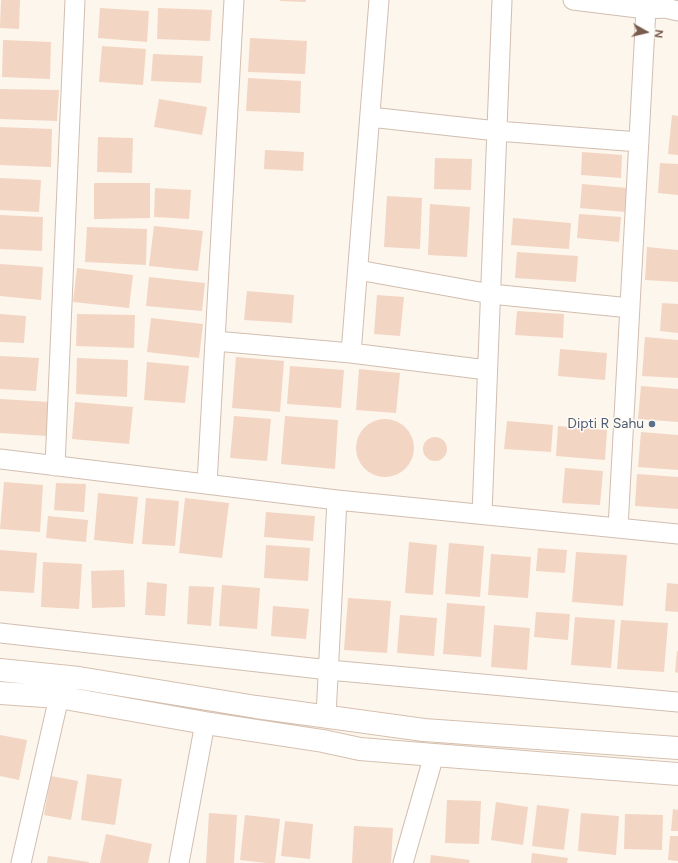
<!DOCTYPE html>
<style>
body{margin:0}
#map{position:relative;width:678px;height:863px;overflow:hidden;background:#fdf6ec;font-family:Figtree,sans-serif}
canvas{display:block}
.north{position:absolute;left:626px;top:12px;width:40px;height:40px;-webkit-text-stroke:3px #fffaf3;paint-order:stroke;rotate:98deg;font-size:11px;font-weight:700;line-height:16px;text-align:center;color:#7a5c4d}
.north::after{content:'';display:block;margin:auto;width:14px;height:18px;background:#7a5c4d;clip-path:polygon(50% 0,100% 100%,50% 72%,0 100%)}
</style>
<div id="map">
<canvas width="678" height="863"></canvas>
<div class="north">N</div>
</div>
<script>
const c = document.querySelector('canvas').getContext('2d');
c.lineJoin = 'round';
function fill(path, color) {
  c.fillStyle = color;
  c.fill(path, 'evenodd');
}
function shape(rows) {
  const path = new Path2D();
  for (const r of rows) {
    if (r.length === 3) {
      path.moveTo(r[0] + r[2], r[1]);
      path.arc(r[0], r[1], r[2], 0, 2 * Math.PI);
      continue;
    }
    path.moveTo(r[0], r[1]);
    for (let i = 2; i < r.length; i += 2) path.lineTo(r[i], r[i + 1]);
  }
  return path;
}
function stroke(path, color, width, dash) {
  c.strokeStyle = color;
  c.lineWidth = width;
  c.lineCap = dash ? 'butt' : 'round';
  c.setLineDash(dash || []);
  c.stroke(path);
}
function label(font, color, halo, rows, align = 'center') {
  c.font = font + ' Figtree,sans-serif';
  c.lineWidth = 3;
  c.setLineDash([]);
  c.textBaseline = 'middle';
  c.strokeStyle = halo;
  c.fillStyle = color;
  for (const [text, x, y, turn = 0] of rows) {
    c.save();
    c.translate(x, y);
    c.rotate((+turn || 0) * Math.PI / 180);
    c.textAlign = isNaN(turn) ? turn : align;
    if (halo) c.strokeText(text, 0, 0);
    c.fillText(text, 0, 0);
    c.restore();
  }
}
fill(shape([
 [1,0,20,0,19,29,0,28],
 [280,0,306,0,306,2,280,1],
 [100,8,149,11,147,42,98,38],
 [158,8,212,10,210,41,157,39],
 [250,38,307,41,305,74,248,72],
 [3,40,51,42,50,79,2,77],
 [102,46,146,49,143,85,99,82],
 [153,54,203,56,201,83,151,81],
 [248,78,301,81,300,113,246,111],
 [0,89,59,90,57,121,0,119],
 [159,99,207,107,202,135,154,127],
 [672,115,678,116,678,155,668,154],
 [0,127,52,129,51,167,0,165],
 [98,137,133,138,132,173,97,172],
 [265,150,304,152,303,171,264,169],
 [582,152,622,155,621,178,581,175],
 [435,158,472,159,471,190,434,189],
 [660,163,678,164,678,195,658,193],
 [0,178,41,180,39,212,0,210],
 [94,183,150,183,150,218,94,219],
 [582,184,627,188,625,212,580,208],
 [155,188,191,190,189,219,154,217],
 [387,196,422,198,420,249,384,247],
 [430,204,470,207,467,257,428,255],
 [579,214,621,217,619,242,577,238],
 [0,215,43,217,42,251,0,249],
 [513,218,571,223,569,249,511,245],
 [154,226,203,231,198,271,149,266],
 [87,227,147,229,146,265,85,262],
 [647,247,678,250,678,282,645,280],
 [517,252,578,256,576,282,515,278],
 [0,264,43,267,41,300,0,296],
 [77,268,133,275,129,308,73,302],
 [149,277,205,283,202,311,146,306],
 [247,291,294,295,292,323,244,320],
 [377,295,404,297,400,336,374,334],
 [662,303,678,304,678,333,660,331],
 [517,311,564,314,563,338,515,335],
 [0,314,26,316,24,343,0,342],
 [77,314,135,315,134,348,76,346],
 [151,318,203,324,199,358,147,352],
 [645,337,678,340,678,378,642,376],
 [560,349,607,353,605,380,558,376],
 [0,356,39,358,36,391,0,389],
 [236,357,284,361,280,412,232,408],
 [77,358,128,360,127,397,76,394],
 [147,362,189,366,185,403,144,400],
 [290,366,344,370,341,408,287,404],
 [359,369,400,373,396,413,356,410],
 [641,386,678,389,678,422,638,419],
 [0,399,50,402,48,436,0,433],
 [75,402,133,407,129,444,72,439],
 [234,416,271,419,267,461,230,458],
 [285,416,338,420,335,469,281,464],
 [385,448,29],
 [507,421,553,425,551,452,504,449],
 [558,426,607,430,605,460,556,456],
 [641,432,678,435,678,470,638,467],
 [435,449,12],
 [565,468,603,471,600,505,562,503],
 [637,474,678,477,678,509,635,506],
 [4,482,43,485,40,532,0,529],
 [56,483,86,484,84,512,54,510],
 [98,493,138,497,133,544,94,540],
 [146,498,179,501,175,546,142,544],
 [185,498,229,503,222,558,179,553],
 [266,512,315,516,313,541,264,537],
 [48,516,88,520,86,542,46,538],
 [409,542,437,545,433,595,405,593],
 [449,543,484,546,480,597,445,594],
 [266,545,310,548,308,581,264,578],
 [538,548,567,550,565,573,536,571],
 [0,550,37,553,34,593,0,591],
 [576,552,627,555,623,606,572,602],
 [491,554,531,557,528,598,488,595],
 [43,562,82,564,79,609,41,607],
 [124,570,125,607,92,608,91,571],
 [147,582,167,584,165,616,145,615],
 [667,583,678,584,678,612,665,611],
 [222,585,260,588,257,629,219,626],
 [189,586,214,587,211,626,187,624],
 [348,598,391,601,387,653,344,650],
 [447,603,485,606,481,657,443,654],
 [273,606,309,609,306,639,271,636],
 [536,612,570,614,568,640,534,637],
 [400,615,437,618,434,656,397,653],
 [575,617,615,620,611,668,571,665],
 [621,620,668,623,664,672,617,669],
 [494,625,530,628,527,670,491,667],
 [677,651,678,651,678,673,675,672],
 [0,735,27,740,19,780,0,776],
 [87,774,122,779,115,825,81,820],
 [51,776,78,781,71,820,44,815],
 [447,800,481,801,479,844,445,843],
 [496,802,528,807,523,845,491,840],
 [537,805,569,809,564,850,532,846],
 [673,809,678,810,678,831,671,831],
 [209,813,237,815,234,863,206,863],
 [581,813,619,816,616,855,578,851],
 [625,814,663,815,662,850,624,849],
 [245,815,280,819,275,863,266,863,240,860],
 [285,821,313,824,310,859,281,856],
 [354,826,393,828,391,863,352,863],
 [106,834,152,844,148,863,100,863],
 [670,836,678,836,678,861,668,860],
 [532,853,568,858,567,863,531,863],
 [431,855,470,860,469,863,430,863],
 [48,856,89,862,89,863,47,863]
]), '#f3d5c3');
const street = shape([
 [573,0,646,9,665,8,678,11],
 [370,117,497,131,639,142],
 [358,270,491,294,630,308],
 [215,341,351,353,379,0],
 [351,353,487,370],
 [0,459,337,500,326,716],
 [55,466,75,0],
 [207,484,234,0],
 [337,500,678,534],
 [482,514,502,0],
 [618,528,646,9],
 [0,633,329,670,678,702],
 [21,863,59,697],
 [179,863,205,723],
 [403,863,434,755]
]);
const secondary = shape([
 [0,670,79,678,256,707,424,730,678,748],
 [0,693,59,697,205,723,323,741,360,749,434,755,678,774]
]);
stroke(street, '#d1beb0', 21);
stroke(secondary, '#d6c0b0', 24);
stroke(street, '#fff', 19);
stroke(secondary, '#fff', 22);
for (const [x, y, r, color] of [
 [652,424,4,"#5c6f8a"]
]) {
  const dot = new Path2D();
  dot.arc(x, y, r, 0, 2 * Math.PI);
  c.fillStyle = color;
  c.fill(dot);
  stroke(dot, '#fffaf3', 1.5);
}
label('14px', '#4e5e75', '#fffaf3', [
 ["Dipti R Sahu",644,424]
], 'right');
</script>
